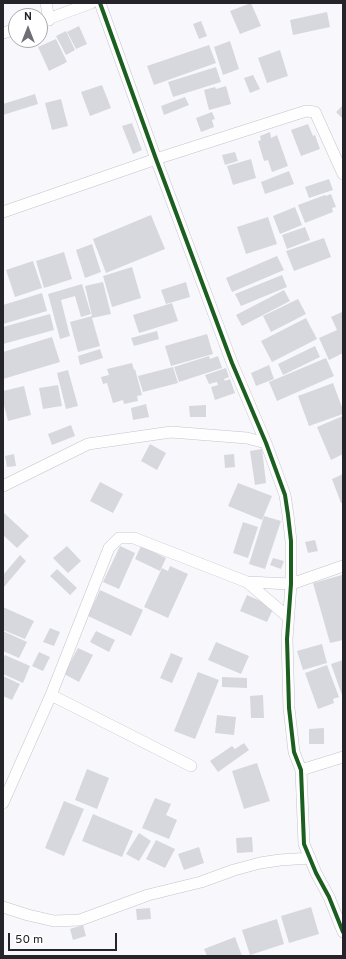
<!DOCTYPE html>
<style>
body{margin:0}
#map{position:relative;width:346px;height:959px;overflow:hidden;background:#f8f7fc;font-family:Overpass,sans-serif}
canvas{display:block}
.frame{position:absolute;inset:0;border:4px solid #26242b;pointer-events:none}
.north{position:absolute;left:8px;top:8px;width:40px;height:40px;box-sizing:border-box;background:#fff;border:1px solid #a8a7aa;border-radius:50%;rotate:0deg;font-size:11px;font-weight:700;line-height:16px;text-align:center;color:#26242b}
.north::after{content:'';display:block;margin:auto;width:14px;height:18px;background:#706e74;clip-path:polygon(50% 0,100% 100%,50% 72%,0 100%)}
.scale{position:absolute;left:8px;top:933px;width:109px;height:18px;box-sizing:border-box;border:2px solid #26242b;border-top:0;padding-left:5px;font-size:12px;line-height:14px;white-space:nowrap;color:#26242b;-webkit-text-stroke:3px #fff;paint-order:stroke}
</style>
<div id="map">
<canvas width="346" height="959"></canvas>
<div class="frame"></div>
<div class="north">N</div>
<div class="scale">50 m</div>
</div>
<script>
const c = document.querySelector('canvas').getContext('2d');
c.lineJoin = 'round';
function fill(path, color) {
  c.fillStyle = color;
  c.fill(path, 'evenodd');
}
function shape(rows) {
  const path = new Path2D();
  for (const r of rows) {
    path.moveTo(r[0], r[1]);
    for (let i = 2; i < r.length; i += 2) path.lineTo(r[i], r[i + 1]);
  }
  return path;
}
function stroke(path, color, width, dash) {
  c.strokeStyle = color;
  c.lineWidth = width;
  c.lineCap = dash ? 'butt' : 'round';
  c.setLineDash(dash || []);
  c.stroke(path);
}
fill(shape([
 [251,3,261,26,240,34,230,11],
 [327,12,330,27,293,35,290,20],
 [201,21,207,36,199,39,193,24],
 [79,26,87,44,76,49,67,32],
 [66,31,75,50,66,55,56,36],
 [56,39,67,62,49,71,38,47],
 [230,41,239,69,223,75,214,47],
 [209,45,216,63,154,85,147,66],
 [280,50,288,76,267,83,258,58],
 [216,67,221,82,173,97,168,82],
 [253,75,260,89,250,93,244,78],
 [102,85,111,108,90,116,81,92],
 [226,86,231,104,209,110,204,90,215,87,216,89],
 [35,94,38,104,3,115,3,104],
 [185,97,189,105,164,115,161,106],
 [61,99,68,126,52,130,45,103],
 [343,105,343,119,336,112],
 [212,112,215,119,212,120,214,127,201,132,196,118],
 [132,123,142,150,133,154,122,126],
 [308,124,313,136,315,135,320,149,301,156,291,130],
 [270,132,271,138,277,135,288,166,272,172,268,160,264,161,258,141,261,140,260,136],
 [235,152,238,161,225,165,222,155],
 [251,159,256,178,233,185,227,166],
 [289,171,294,184,265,194,261,182],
 [329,179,333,190,309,198,305,187],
 [331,194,336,207,332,208,333,212,305,223,298,205,325,195,326,196],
 [295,207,302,225,280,234,273,216],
 [151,215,165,249,106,273,93,239],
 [268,217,277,244,246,254,237,227],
 [305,227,310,240,287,249,282,235],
 [324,238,331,257,294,271,286,251],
 [92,244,101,272,85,278,76,250],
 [64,252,72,279,44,288,36,261],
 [277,256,284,270,232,292,226,278],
 [33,261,42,288,15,297,6,270],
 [132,267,141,298,112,307,103,276],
 [282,275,287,287,241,306,235,294],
 [103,282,111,314,92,318,100,346,78,352,70,322,92,316,85,286],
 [186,282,190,297,166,304,161,290],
 [82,284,91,314,81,317,75,296,61,300,70,336,60,339,48,294],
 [284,290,290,301,242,326,236,315],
 [42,293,47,311,3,324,3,305],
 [298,299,306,314,271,332,263,316],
 [172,303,178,321,139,333,133,315],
 [342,312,343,315,343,353,329,360,319,338,337,330,331,317],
 [50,314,54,330,3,344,3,327],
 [306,318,317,339,272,362,261,341],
 [157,331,159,339,134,346,131,338],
 [207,334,213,354,171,366,165,346],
 [52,337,60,362,3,379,3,352],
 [315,346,320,357,283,375,278,364],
 [100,349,103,358,80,365,78,356],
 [209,356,210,359,218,356,222,368,179,382,174,367],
 [326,358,334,376,277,401,269,382],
 [132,363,134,370,135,369,142,395,137,396,138,401,124,404,123,400,113,403,107,383,103,384,101,377,109,375,107,369],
 [269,365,274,379,256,386,251,373],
 [173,367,178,383,143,392,138,376],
 [226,368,229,377,224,379,225,381,230,379,235,393,215,400,211,387,218,385,217,382,209,384,205,375],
 [68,370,78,406,66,409,57,373],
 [333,383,343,410,343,414,309,426,298,396],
 [58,385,62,406,43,409,39,388],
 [24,386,31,415,8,421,3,401,3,391],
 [146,404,149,417,133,420,131,408],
 [206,405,206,417,190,417,189,406],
 [343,416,343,454,331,460,317,427],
 [71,425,75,436,52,445,48,434],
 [150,444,166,453,157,470,141,461],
 [262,449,266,483,255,485,250,451],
 [14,454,16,466,7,467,5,456],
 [234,454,235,467,225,468,224,455],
 [343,474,343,503,341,503,332,479],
 [100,482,123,494,113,513,90,501],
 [238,483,272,496,262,520,228,506],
 [3,512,29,536,17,548,3,535],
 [264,516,281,521,265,569,249,564],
 [243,522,258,527,248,558,233,553],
 [315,540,318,551,308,553,305,542],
 [67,546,81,561,68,573,53,558],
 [120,546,135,553,119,589,103,582],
 [141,546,166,558,160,571,135,559],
 [20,555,26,561,4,587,3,586,3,575],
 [273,558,284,561,281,569,270,565],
 [170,566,188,574,168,618,144,607,162,568,168,571],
 [57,569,77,588,70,595,50,576],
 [342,575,343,580,343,640,330,643,313,583],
 [100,590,143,610,131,636,88,616],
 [247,595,274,607,267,622,240,611],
 [3,607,34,621,25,639,3,630],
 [50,628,60,632,54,646,43,642],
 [3,631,27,642,19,658,3,651],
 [96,631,115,640,109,652,90,642],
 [216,642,249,656,241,674,208,660],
 [322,644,327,663,303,670,297,651],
 [78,648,93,655,79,682,64,674],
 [39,652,50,657,43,671,32,666],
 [171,653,183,658,172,683,160,678],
 [5,655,30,666,23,683,3,674,3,659],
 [343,660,343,698,331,664],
 [327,665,339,697,333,699,334,703,318,709,305,673],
 [198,672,219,680,195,739,174,731],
 [3,676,20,684,12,700,3,696],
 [222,677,247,678,247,688,222,687],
 [263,695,264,718,251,718,250,696],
 [217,715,236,717,234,735,215,733],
 [324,728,324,744,309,744,309,729],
 [244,743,249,750,218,772,210,761,232,746,235,749],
 [257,763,270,801,244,809,232,771],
 [87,769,109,778,97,809,75,800],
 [155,798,171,804,166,815,177,820,169,839,142,828],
 [64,801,84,809,64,856,45,848],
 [93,814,133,831,122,857,82,841],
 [139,833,151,841,139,861,126,854],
 [252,837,253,852,237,853,236,838],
 [156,840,175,849,165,868,146,859],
 [199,847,204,863,184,870,178,854],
 [311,907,319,934,289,943,281,916],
 [150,908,151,919,137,920,136,909],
 [277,919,284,944,250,955,242,930],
 [83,925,86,936,73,940,70,929],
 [235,937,242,956,207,956,204,949]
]), '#d7d8dd');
const minor = shape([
 [46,3,49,20],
 [100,3,156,159,232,363,266,443,285,495,288,515,291,541,291,584,287,639,289,708,294,752,301,770,304,844,316,873,329,897,343,932],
 [40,22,91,3],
 [3,33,16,29],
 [3,212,156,159,306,111,315,112,343,174],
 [3,486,88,444,171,432,247,438,266,443],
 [247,582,291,584,343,566],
 [51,695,191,766],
 [301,770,343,757],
 [3,803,51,695,109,548,119,538,134,538,247,582,288,617],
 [3,907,28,915,54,921,80,920,148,895,201,882,234,870,260,863,280,860,310,858]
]);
stroke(minor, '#c5c3c9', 12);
stroke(minor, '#fefeff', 11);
stroke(shape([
 [100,3,156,159,232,363,266,443,285,495,288,515,291,541,291,584,287,639,289,708,294,752,301,770,304,844,316,873,329,897,343,932]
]), '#1b5e20', 4);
</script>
